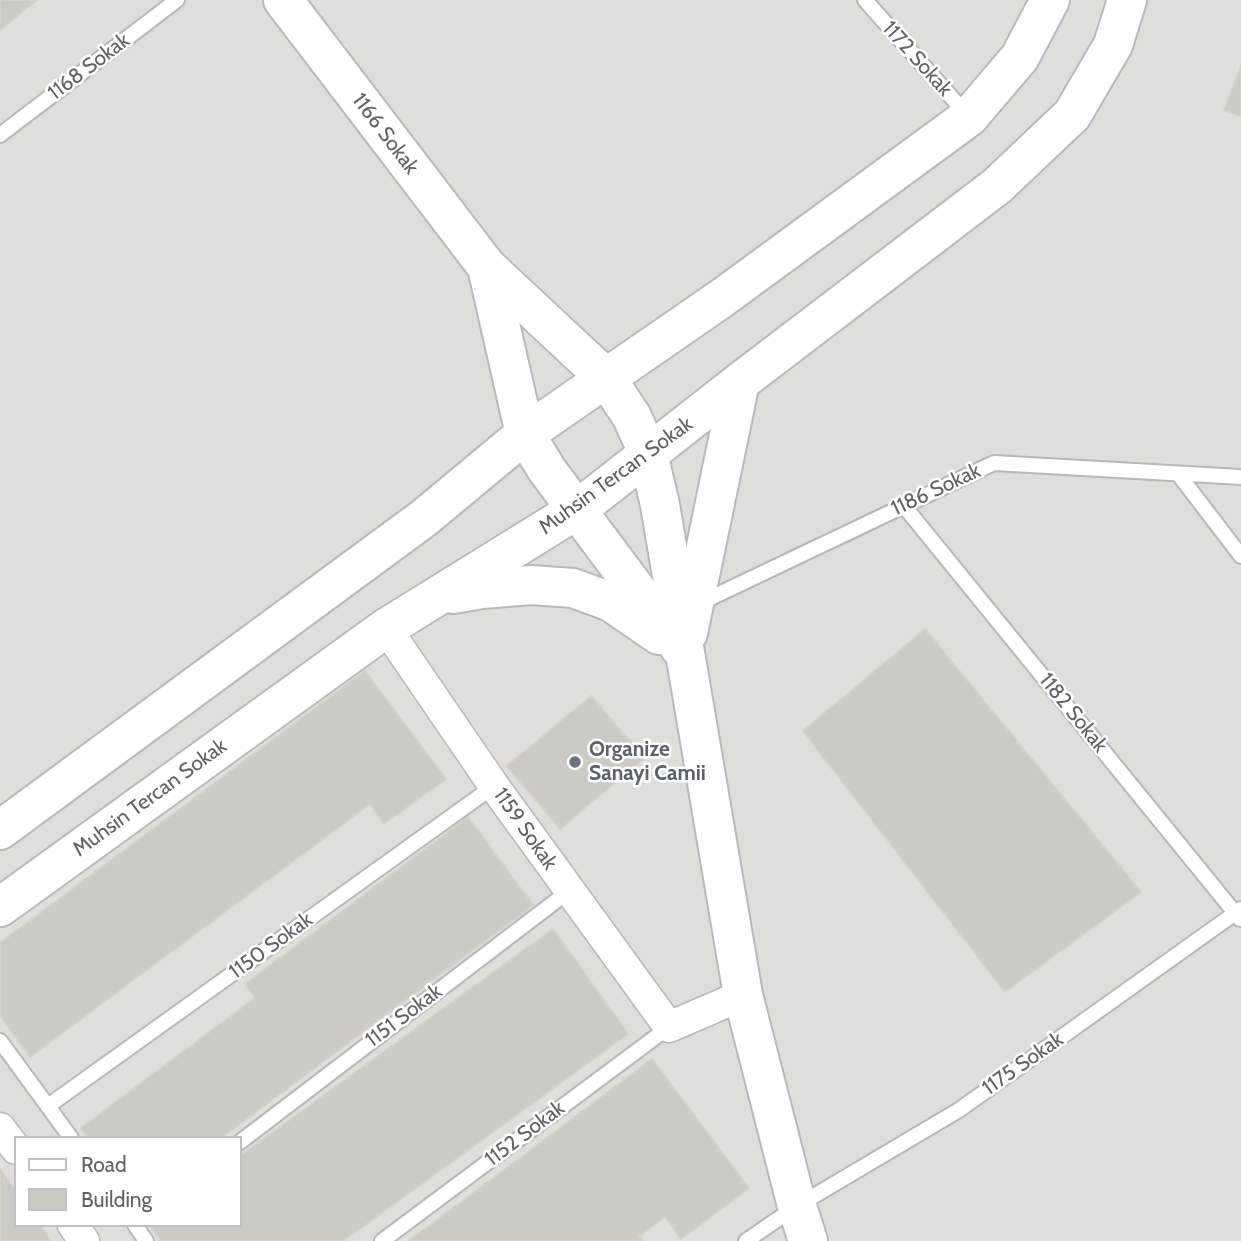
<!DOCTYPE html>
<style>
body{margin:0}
#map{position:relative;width:1241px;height:1241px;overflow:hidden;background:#f1efe8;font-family:Cabin,sans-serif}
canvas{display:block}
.legend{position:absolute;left:14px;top:1136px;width:228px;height:91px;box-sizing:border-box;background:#fff;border:2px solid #bfc1c3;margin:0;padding:9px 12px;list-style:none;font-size:21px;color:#5f6368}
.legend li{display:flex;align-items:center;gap:14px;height:35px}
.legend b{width:35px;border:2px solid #bfc1c3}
</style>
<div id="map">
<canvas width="1241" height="1241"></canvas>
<ul class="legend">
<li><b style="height:9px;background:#fff"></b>Road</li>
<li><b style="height:19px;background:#cccac5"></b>Building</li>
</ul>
</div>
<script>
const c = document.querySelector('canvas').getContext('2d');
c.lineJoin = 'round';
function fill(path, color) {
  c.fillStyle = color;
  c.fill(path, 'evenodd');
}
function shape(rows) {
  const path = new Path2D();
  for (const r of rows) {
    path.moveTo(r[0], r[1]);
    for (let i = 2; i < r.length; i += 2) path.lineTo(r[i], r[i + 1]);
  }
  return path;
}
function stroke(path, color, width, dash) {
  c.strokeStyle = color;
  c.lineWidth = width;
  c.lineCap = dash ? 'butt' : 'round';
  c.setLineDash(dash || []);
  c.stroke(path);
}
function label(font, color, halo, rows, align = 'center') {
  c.font = font + ' Cabin,sans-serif';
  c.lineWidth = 5;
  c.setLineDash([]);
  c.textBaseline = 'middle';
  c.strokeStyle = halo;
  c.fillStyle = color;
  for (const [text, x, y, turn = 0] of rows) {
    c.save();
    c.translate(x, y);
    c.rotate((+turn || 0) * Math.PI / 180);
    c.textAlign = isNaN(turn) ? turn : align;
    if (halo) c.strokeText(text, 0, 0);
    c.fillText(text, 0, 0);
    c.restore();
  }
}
fill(shape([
 [0,0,1241,0,1241,1241,0,1241],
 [16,1138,240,1138,240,1225,16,1225]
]), '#e0deda');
const building = shape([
 [0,0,37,0,0,30,0,0],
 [1241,66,1241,116,1224,110,1241,66],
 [925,629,1141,892,1005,992,803,731,925,629],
 [365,671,446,779,384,824,370,804,30,1057,0,1016,0,943,365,671],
 [591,696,644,758,560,829,507,766,591,696],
 [468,817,533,905,221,1138,88,1138,81,1128,255,998,245,984,468,817],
 [553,929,628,1034,343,1241,161,1241,150,1225,240,1225,240,1156,553,929],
 [652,1059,749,1188,681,1239,665,1217,639,1236,643,1241,409,1241,652,1059],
 [0,1169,16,1191,16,1225,40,1225,51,1241,0,1241,0,1169]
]);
fill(building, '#cccac5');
stroke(building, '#d6d1c6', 2);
const lane = shape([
 [865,0,969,117],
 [0,135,177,0],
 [1179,475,1241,556],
 [904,506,1240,919],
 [700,603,994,463,1241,477],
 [0,1041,71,1138],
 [48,1106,494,786],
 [240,1142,569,891],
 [135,1225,146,1241],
 [382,1241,669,1027],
 [746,1241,797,1206,959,1110,1241,909]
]);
const street = shape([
 [386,628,494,786,669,1027,743,995],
 [0,1128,16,1149],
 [73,1225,84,1241]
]);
const secondary = shape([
 [283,0,487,267,607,379,632,417,648,453,660,505,743,995,797,1206,808,1241],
 [487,267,525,434,547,470,680,648],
 [453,594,482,589,531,585,573,588,611,602,659,635],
 [688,633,740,382],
 [0,830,424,518,525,434,722,298,969,117,1020,57,1050,0],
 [0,907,386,628,578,509,740,382,997,186,1072,115,1113,45,1127,0]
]);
stroke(lane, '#b5b8bc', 18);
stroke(street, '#b5b8bc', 33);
stroke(secondary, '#b6babf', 42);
stroke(lane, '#fff', 14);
stroke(street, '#fff', 30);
stroke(secondary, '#fff', 38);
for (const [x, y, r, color] of [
 [575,762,7,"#6b7280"]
]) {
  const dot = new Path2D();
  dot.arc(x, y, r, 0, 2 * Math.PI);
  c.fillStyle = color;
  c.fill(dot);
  stroke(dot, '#fff', 2.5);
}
label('21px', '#5f6368', '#fff', [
 ["1172 Sokak",917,59,48],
 ["1168 Sokak",89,67,-37],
 ["1166 Sokak",385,134,53],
 ["Muhsin Tercan Sokak",616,476,-36],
 ["1186 Sokak",936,490,-25],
 ["1182 Sokak",1073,713,51],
 ["Muhsin Tercan Sokak",150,798,-36],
 ["1159 Sokak",525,829,55],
 ["1150 Sokak",271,946,-36],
 ["1151 Sokak",404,1016,-37],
 ["1175 Sokak",1023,1064,-35],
 ["1152 Sokak",525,1134,-37]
]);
label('bold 21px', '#5b616d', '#fff', [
 ["Organize",589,750],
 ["Sanayi Camii",589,774]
], 'left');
</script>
